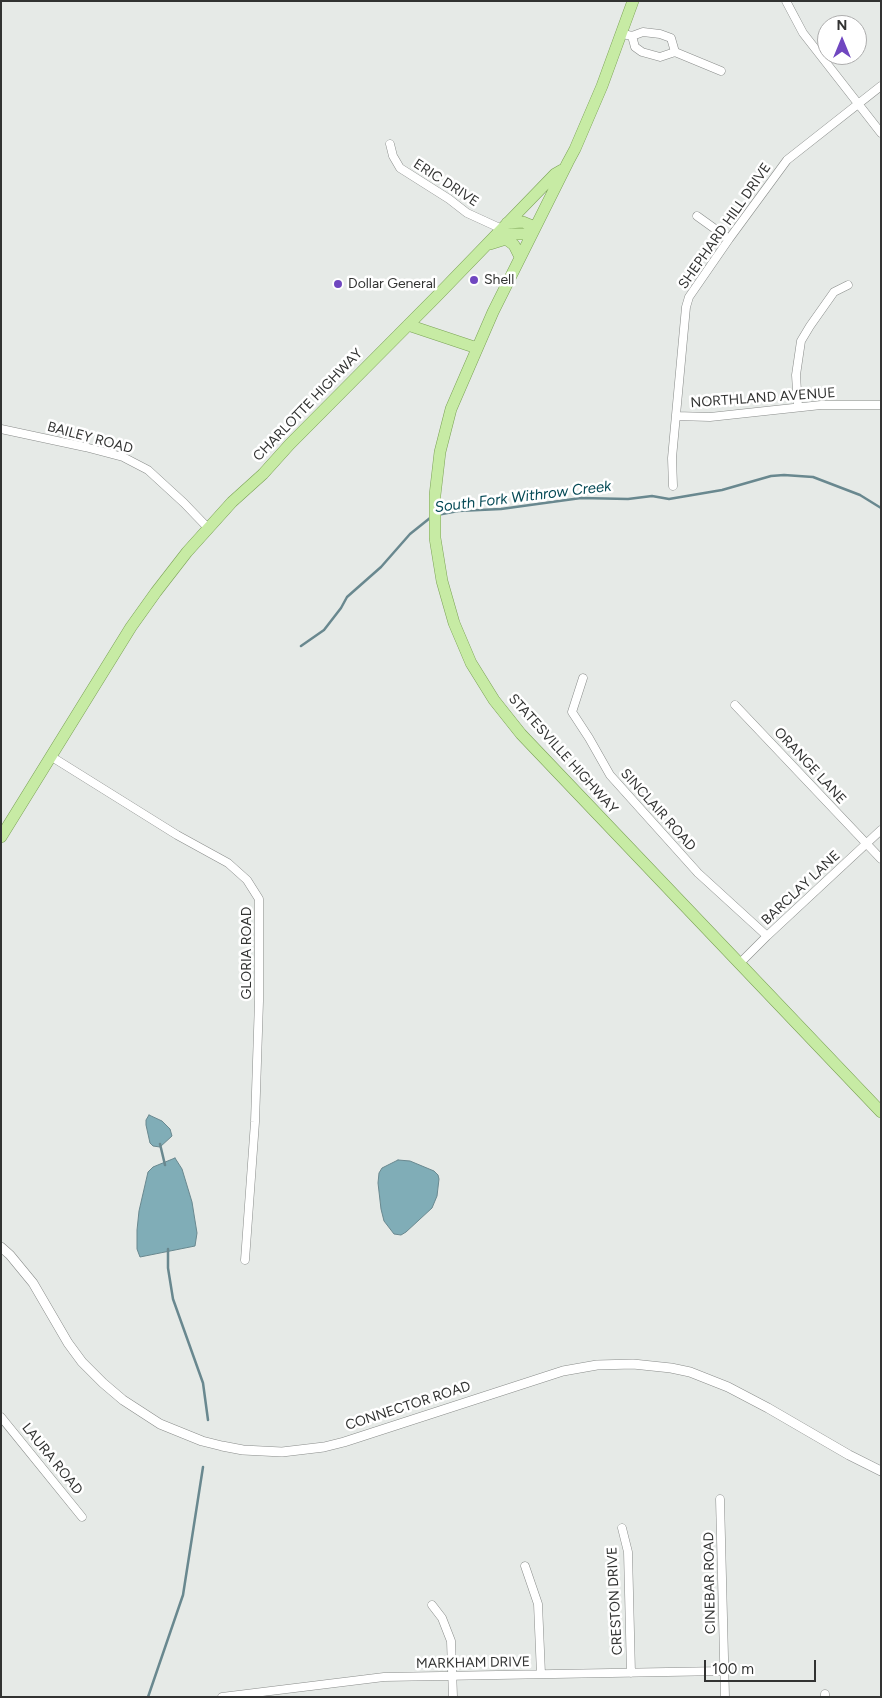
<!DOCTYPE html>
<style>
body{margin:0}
#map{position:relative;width:882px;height:1698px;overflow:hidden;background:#e6eae7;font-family:Figtree,sans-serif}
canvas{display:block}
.frame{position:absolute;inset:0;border:2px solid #323332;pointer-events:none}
.north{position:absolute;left:817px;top:15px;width:50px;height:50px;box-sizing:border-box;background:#fff;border:1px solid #adadad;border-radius:50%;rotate:0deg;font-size:14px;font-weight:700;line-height:20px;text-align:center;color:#323332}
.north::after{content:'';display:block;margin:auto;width:18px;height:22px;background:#7047c0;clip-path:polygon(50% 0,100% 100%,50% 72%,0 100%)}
.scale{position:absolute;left:704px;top:1660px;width:112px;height:22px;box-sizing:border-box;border:2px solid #323332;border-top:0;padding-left:6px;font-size:15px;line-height:18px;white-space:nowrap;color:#323332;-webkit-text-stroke:4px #fff;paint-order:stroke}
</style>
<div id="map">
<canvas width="882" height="1698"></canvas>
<div class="frame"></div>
<div class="north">N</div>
<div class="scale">100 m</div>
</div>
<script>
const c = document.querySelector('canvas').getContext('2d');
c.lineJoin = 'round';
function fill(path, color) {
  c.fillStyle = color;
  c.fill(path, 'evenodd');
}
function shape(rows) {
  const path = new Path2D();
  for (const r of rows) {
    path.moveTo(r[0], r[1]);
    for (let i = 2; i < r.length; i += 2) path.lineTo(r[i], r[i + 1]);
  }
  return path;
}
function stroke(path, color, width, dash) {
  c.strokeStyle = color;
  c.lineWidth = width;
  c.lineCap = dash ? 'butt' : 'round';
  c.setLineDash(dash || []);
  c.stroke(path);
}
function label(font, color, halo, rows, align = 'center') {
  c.font = font + ' Figtree,sans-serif';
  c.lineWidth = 5;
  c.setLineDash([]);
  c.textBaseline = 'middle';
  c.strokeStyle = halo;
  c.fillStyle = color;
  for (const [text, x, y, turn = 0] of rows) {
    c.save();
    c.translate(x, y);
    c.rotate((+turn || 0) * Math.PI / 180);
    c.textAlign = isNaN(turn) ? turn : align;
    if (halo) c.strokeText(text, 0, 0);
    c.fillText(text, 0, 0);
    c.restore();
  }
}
const water = shape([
 [149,1115,162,1121,170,1129,172,1136,160,1147,153,1146,150,1143,146,1125,146,1120,149,1115],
 [175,1158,182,1169,192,1202,197,1233,195,1246,140,1257,137,1249,137,1230,139,1211,148,1172,153,1167,175,1158],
 [398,1160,410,1161,434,1171,438,1175,439,1179,437,1196,432,1208,406,1232,401,1235,394,1234,384,1221,381,1209,378,1183,379,1173,382,1168,398,1160]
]);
fill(water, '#80adb7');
stroke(water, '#69888f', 1);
stroke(shape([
 [437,515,458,511,501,509,581,498,628,499,652,496,669,499,722,490,771,476,784,475,813,477,860,495,881,508],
 [301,646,324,630,341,608,347,597,381,567,410,534,430,518],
 [160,1144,165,1165],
 [168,1249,168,1268,173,1299,203,1383,208,1420],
 [148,1697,183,1595,203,1467]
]), '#69888f', 2.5);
const minor = shape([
 [786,1,803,33,881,133],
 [623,34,632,36,643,32,660,34,671,38,675,52,660,57,642,52,635,47,632,36],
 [675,52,721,71],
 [390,144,393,156,400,168,449,199,467,213,502,229],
 [697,216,729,239],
 [798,407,796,375,801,341,810,326,834,292,848,285],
 [676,416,710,417,821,405,881,405],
 [1,429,85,447,123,457,148,470,184,503,208,528],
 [673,486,672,458,686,307,689,297,729,239,787,160,881,86],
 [583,678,572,712,589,738,610,775,698,873,767,936],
 [735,705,881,859],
 [52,757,177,835,228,863,247,880,259,899,259,1001,255,1122,245,1260],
 [739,964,767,936,881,830],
 [1,1417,82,1517],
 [720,1499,725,1697],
 [622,1528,628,1552,631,1673],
 [525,1566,538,1604,541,1674],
 [432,1605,442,1618,451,1641,453,1697],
 [825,1694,825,1697],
 [222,1697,384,1677,724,1671]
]);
const tertiary = shape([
 [1,1247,10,1255,33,1283,68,1343,82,1362,103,1383,123,1400,160,1424,202,1441,222,1446,243,1450,282,1452,324,1447,344,1442,563,1371,597,1365,633,1364,671,1368,690,1372,728,1387,768,1408,849,1455,881,1471]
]);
const primary = shape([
 [633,1,602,86,575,149,568,162,493,312,451,409,440,452,435,495,435,538,442,581,454,623,471,663,494,700,521,734,881,1112],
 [507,223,523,222,535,227],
 [499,237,511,234,531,234],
 [490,244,506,239,514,245,520,257],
 [408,325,477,348],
 [1,837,131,627,156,592,187,552,232,502,263,474,290,444,436,297,555,174,562,170]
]);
stroke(minor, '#898c8a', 9);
stroke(tertiary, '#898c8a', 10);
stroke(primary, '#7aa255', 12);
stroke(minor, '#fff', 8);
stroke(tertiary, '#fff', 9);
stroke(primary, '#c7eba4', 11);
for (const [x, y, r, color] of [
 [474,280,5,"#7047c0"],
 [338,284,5,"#7047c0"]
]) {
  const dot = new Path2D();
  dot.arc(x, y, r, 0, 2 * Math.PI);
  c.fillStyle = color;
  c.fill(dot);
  stroke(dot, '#fff', 2);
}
label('14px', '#323332', '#fff', [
 ["ERIC DRIVE",446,183,33],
 ["SHEPHARD HILL DRIVE",725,226,-55],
 ["NORTHLAND AVENUE",763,398,-4],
 ["CHARLOTTE HIGHWAY",308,405,-46],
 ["BAILEY ROAD",90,438,15],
 ["STATESVILLE HIGHWAY",563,754,48],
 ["ORANGE LANE",810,766,47],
 ["SINCLAIR ROAD",658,810,48],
 ["BARCLAY LANE",801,888,-43],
 ["GLORIA ROAD",247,953,-90],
 ["CONNECTOR ROAD",408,1406,-18],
 ["LAURA ROAD",52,1459,51],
 ["CINEBAR ROAD",710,1583,-91],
 ["CRESTON DRIVE",615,1601,-93],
 ["MARKHAM DRIVE",473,1663,-1]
]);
label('14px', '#323332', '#fff', [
 ["Shell",484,280],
 ["Dollar General",348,284]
], 'left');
label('italic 15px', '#074b57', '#fff', [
 ["South Fork Withrow Creek",523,497,-7]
]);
</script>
